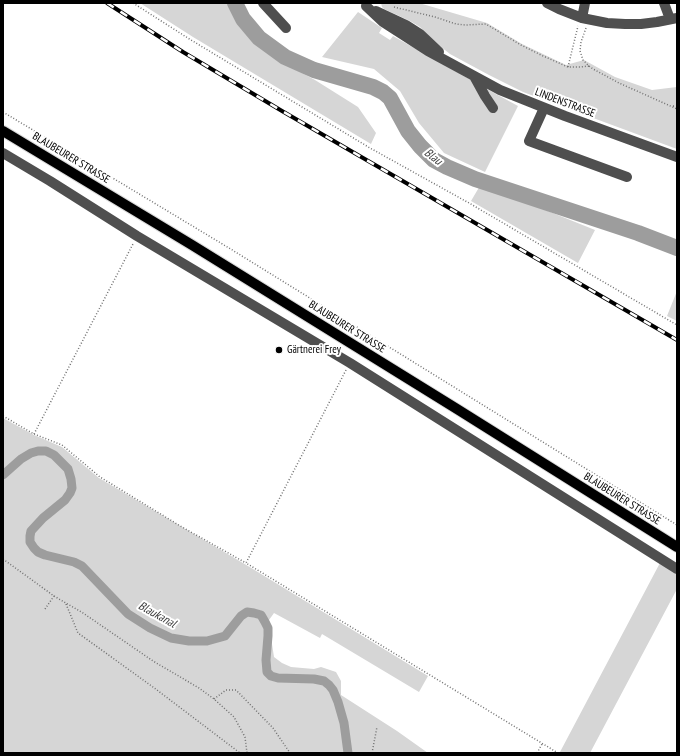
<!DOCTYPE html>
<meta charset="utf-8">
<style>
body{margin:0}
#map{position:relative;width:680px;height:756px;overflow:hidden;background:#fff;font-family:"PT Sans Narrow",sans-serif}
canvas{display:block}
.frame{position:absolute;inset:0;border:4px solid #000;pointer-events:none}
</style>
<div id="map">
<canvas width="680" height="756"></canvas>
<div class="frame"></div>
</div>
<script>
const c = document.querySelector('canvas').getContext('2d');
c.lineJoin = 'round';
function fill(path, color) {
  c.fillStyle = color;
  c.fill(path, 'evenodd');
}
function shape(rows) {
  const path = new Path2D();
  for (const r of rows) {
    path.moveTo(r[0], r[1]);
    for (let i = 2; i < r.length; i += 2) path.lineTo(r[i], r[i + 1]);
  }
  return path;
}
function stroke(path, color, width, dash) {
  c.strokeStyle = color;
  c.lineWidth = width;
  c.lineCap = dash ? 'butt' : 'round';
  c.setLineDash(dash || []);
  c.stroke(path);
}
function label(font, color, halo, rows, align = 'center') {
  c.font = font + ' "PT Sans Narrow",sans-serif';
  c.lineWidth = 4;
  c.setLineDash([]);
  c.textBaseline = 'middle';
  c.strokeStyle = halo;
  c.fillStyle = color;
  for (const [text, x, y, turn = 0] of rows) {
    c.save();
    c.translate(x, y);
    c.rotate((+turn || 0) * Math.PI / 180);
    c.textAlign = isNaN(turn) ? turn : align;
    if (halo) c.strokeText(text, 0, 0);
    c.fillText(text, 0, 0);
    c.restore();
  }
}
fill(shape([
 [140,3,230,3,235,16,255,42,282,62,315,80,358,107,376,133,371,144,193,37],
 [381,3,419,3,487,23,522,44,566,65,584,60,615,77,652,90,677,87,677,149,523,92,489,75,450,54,436,43,420,27,410,21,384,9,382,7],
 [358,12,382,28,379,33,390,40,393,36,496,94,518,106,485,172,444,153,419,123,400,91,374,69,322,57],
 [481,184,595,230,578,263,471,201],
 [677,291,677,321,667,316],
 [3,418,34,435,62,447,99,478,248,566,428,676,419,692,322,634,320,638,274,613,269,620,271,628,272,644,274,657,282,663,291,667,314,669,321,667,336,672,341,681,341,695,397,731,428,753,3,753],
 [661,561,677,571,677,589,590,753,561,753,560,752]
]), '#d6d6d6');
stroke(shape([
 [3,475,21,459,31,453,38,451,46,451,54,455,68,469,71,479,72,488,70,493,65,500,43,518,31,531,30,536,30,542,34,548,38,552,45,555,74,562,82,566,128,614,150,628,171,638,189,641,207,641,225,636,241,616,247,612,254,613,261,615,265,622,268,628,268,636,266,660,267,672,271,676,278,678,314,679,324,681,329,685,333,690,338,702,344,723,348,753]
]), '#9d9d9d', 9);
stroke(shape([
 [235,3,243,19,259,38,285,57,314,70,373,87,383,92,390,98,408,131,420,146,434,160,447,167,475,179,638,233,677,248]
]), '#9d9d9d', 16);
const major = shape([
 [3,131,192,245,457,409,677,547]
]);
stroke(major, '#dbdbdb', 12);
stroke(shape([
 [133,3,191,40,370,148,469,203,677,325],
 [394,7,435,17,456,24,465,25,486,24,521,45,541,55,568,67,580,67,589,66],
 [586,28,581,42,580,51,583,60,589,66,593,69,619,83,677,109],
 [568,67,578,26],
 [673,106,677,106],
 [3,112,229,248,677,525],
 [346,370,246,563,558,753],
 [3,416,34,434,62,445,100,477,182,527,246,563],
 [34,434,133,244],
 [3,559,54,596,83,613,153,661,199,688,214,699,234,717,245,737,247,753],
 [66,604,78,633,153,687,240,753],
 [45,609,54,596],
 [214,699,226,690,236,690,273,728,290,753],
 [372,753,377,727],
 [537,753,542,744]
]), '#717171', 1.5, [1, 2]);
stroke(shape([
 [263,3,286,28],
 [547,3,559,9,582,18,607,23,625,24,641,24,657,22,677,18],
 [664,3,670,19],
 [366,6,383,22,428,51,500,90,565,116,677,157],
 [376,11,406,25,420,34,439,52],
 [582,18,585,3],
 [474,76,485,96,493,108],
 [544,108,529,141,627,177],
 [3,153,50,181,137,236,350,363,677,569]
]), '#4f4f4f', 10);
stroke(major, '#000', 10);
const rail = shape([
 [107,3,183,52,282,111,677,340]
]);
stroke(rail, '#000', 4);
stroke(rail, '#fff', 2.5, [8]);
for (const [x, y, r, color] of [
 [279,350,4,"#000"]
]) {
  const dot = new Path2D();
  dot.arc(x, y, r, 0, 2 * Math.PI);
  c.fillStyle = color;
  c.fill(dot);
  stroke(dot, '#fff', 1.5);
}
label('11px', '#000', '#fff', [
 ["LINDENSTRASSE",565,103,21],
 ["BLAUBEURER STRASSE",71,158,31],
 ["BLAUBEURER STRASSE",347,327,32],
 ["BLAUBEURER STRASSE",622,499,32]
]);
label('11px', '#000', '#fff', [
 ["Gärtnerei Frey",287,350]
], 'left');
label('italic 12px', '#3e3e3e', '#fff', [
 ["Blau",433,157,38],
 ["Blaukanal",157,615,29]
]);
</script>
